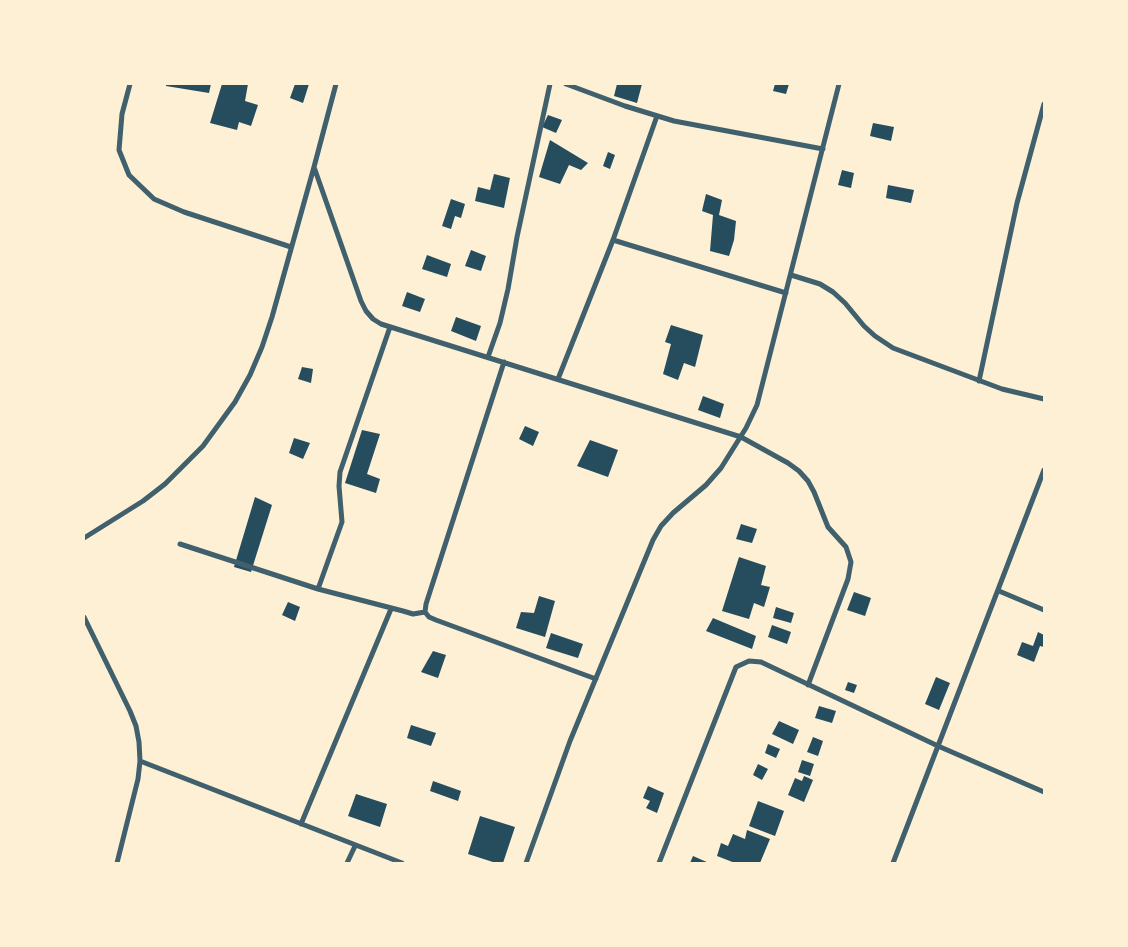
<!DOCTYPE html>
<style>
body{margin:0}
#map{position:relative;width:1128px;height:947px;overflow:hidden;background:#fdf0d5;font-family:"IBM Plex Sans",sans-serif}
canvas{display:block}
.frame{position:absolute;inset:0;border:85px solid #fdf0d5;pointer-events:none}
</style>
<div id="map">
<canvas width="1128" height="947"></canvas>
<div class="frame"></div>
</div>
<script>
const c = document.querySelector('canvas').getContext('2d');
c.lineJoin = 'round';
function fill(path, color) {
  c.fillStyle = color;
  c.fill(path, 'evenodd');
}
function shape(rows) {
  const path = new Path2D();
  for (const r of rows) {
    path.moveTo(r[0], r[1]);
    for (let i = 2; i < r.length; i += 2) path.lineTo(r[i], r[i + 1]);
  }
  return path;
}
function stroke(path, color, width, dash) {
  c.strokeStyle = color;
  c.lineWidth = width;
  c.lineCap = dash ? 'butt' : 'round';
  c.setLineDash(dash || []);
  c.stroke(path);
}
fill(shape([
 [166,84,211,84,209,93,166,86],
 [222,84,248,84,245,101,258,105,251,126,239,122,237,130,210,123],
 [295,84,309,84,303,103,290,98],
 [617,84,642,84,637,103,614,96],
 [775,84,789,84,786,94,773,91],
 [548,115,562,120,556,133,542,127],
 [873,123,894,127,891,141,870,136],
 [550,140,588,163,581,170,569,165,560,184,539,177],
 [608,152,615,155,610,169,603,166],
 [842,170,854,173,851,188,838,185],
 [494,174,510,178,504,208,475,201,478,187,490,190],
 [888,185,914,190,911,203,886,198],
 [706,194,722,200,719,215,736,221,734,240,729,256,710,251,713,215,702,211],
 [451,199,465,204,461,218,455,216,451,229,442,226],
 [471,250,486,256,481,271,465,266],
 [427,255,451,264,447,277,422,269],
 [407,292,425,299,420,312,402,306],
 [456,317,481,326,476,341,451,331],
 [671,325,703,335,695,367,684,363,678,380,663,374,671,344,665,342],
 [302,367,313,369,311,383,298,379],
 [703,396,724,404,720,418,698,410],
 [525,426,539,432,533,446,519,439],
 [362,430,380,434,367,474,380,479,376,493,345,483],
 [294,438,310,443,303,459,289,453],
 [590,440,618,450,608,477,577,466],
 [255,497,272,505,251,572,234,567],
 [741,524,757,529,752,543,736,539],
 [739,557,766,566,761,585,770,587,764,607,754,603,749,619,722,611],
 [854,592,871,598,865,616,847,610],
 [539,596,555,601,545,637,516,628,521,612,534,613],
 [288,602,300,607,295,621,282,615],
 [776,607,794,613,791,623,773,618],
 [713,618,756,636,752,649,706,631],
 [772,625,791,632,787,644,768,637],
 [1038,632,1044,635,1044,647,1040,646,1034,662,1017,655,1022,642,1033,646],
 [551,633,583,644,578,658,546,648],
 [433,651,446,655,438,678,421,672],
 [936,677,950,683,939,710,925,704],
 [848,682,857,685,854,693,845,690],
 [819,706,836,711,832,723,815,718],
 [779,721,799,730,793,744,772,734],
 [411,725,436,733,431,746,407,738],
 [813,737,823,741,818,756,807,752],
 [768,744,780,749,776,758,765,753],
 [802,760,814,764,810,776,798,772],
 [758,764,768,769,762,780,753,775],
 [804,776,813,780,804,802,788,795,795,778,802,781],
 [433,781,461,791,458,801,430,791],
 [648,786,664,793,657,813,646,808,650,801,643,798],
 [356,794,387,804,380,827,348,816],
 [758,801,784,811,775,836,749,826],
 [480,816,515,827,503,863,496,863,468,854],
 [747,830,770,839,760,863,735,863,717,856,721,843,728,846,733,834,745,839],
 [693,856,709,863,690,863]
]), '#264d5e');
stroke(shape([
 [130,84,122,114,119,150,129,175,154,199,184,212,291,247],
 [566,84,625,106,674,121,823,149],
 [314,167,361,301,366,311,373,319,381,324,741,437,788,463,799,471,808,481,814,492,828,527,846,547,851,562,848,579,808,685],
 [613,240,786,293],
 [791,275,820,284,833,292,845,303,864,326,875,336,893,348,1002,389,1044,399],
 [488,357,500,323,508,289,517,237,550,84],
 [504,362,426,604,425,612,429,617,436,620,596,679],
 [558,379,613,240,657,116],
 [979,381,1017,203,1044,104],
 [84,538,143,501,165,484,203,446,235,402,250,375,262,347,272,317,314,167,336,84],
 [180,544,318,589,403,611,413,614,425,612],
 [318,589,342,522,339,486,340,472,390,327],
 [999,591,1044,610],
 [84,617,130,711,136,726,139,742,140,761,138,779,117,863],
 [140,761,402,863],
 [301,824,391,609],
 [347,863,355,846],
 [526,863,570,741,653,540,661,526,673,513,706,485,721,468,746,428,757,405,839,84],
 [659,863,736,667,749,661,761,662,938,746,1044,792],
 [893,863,1044,470]
]), '#3f606c', 5);
</script>
